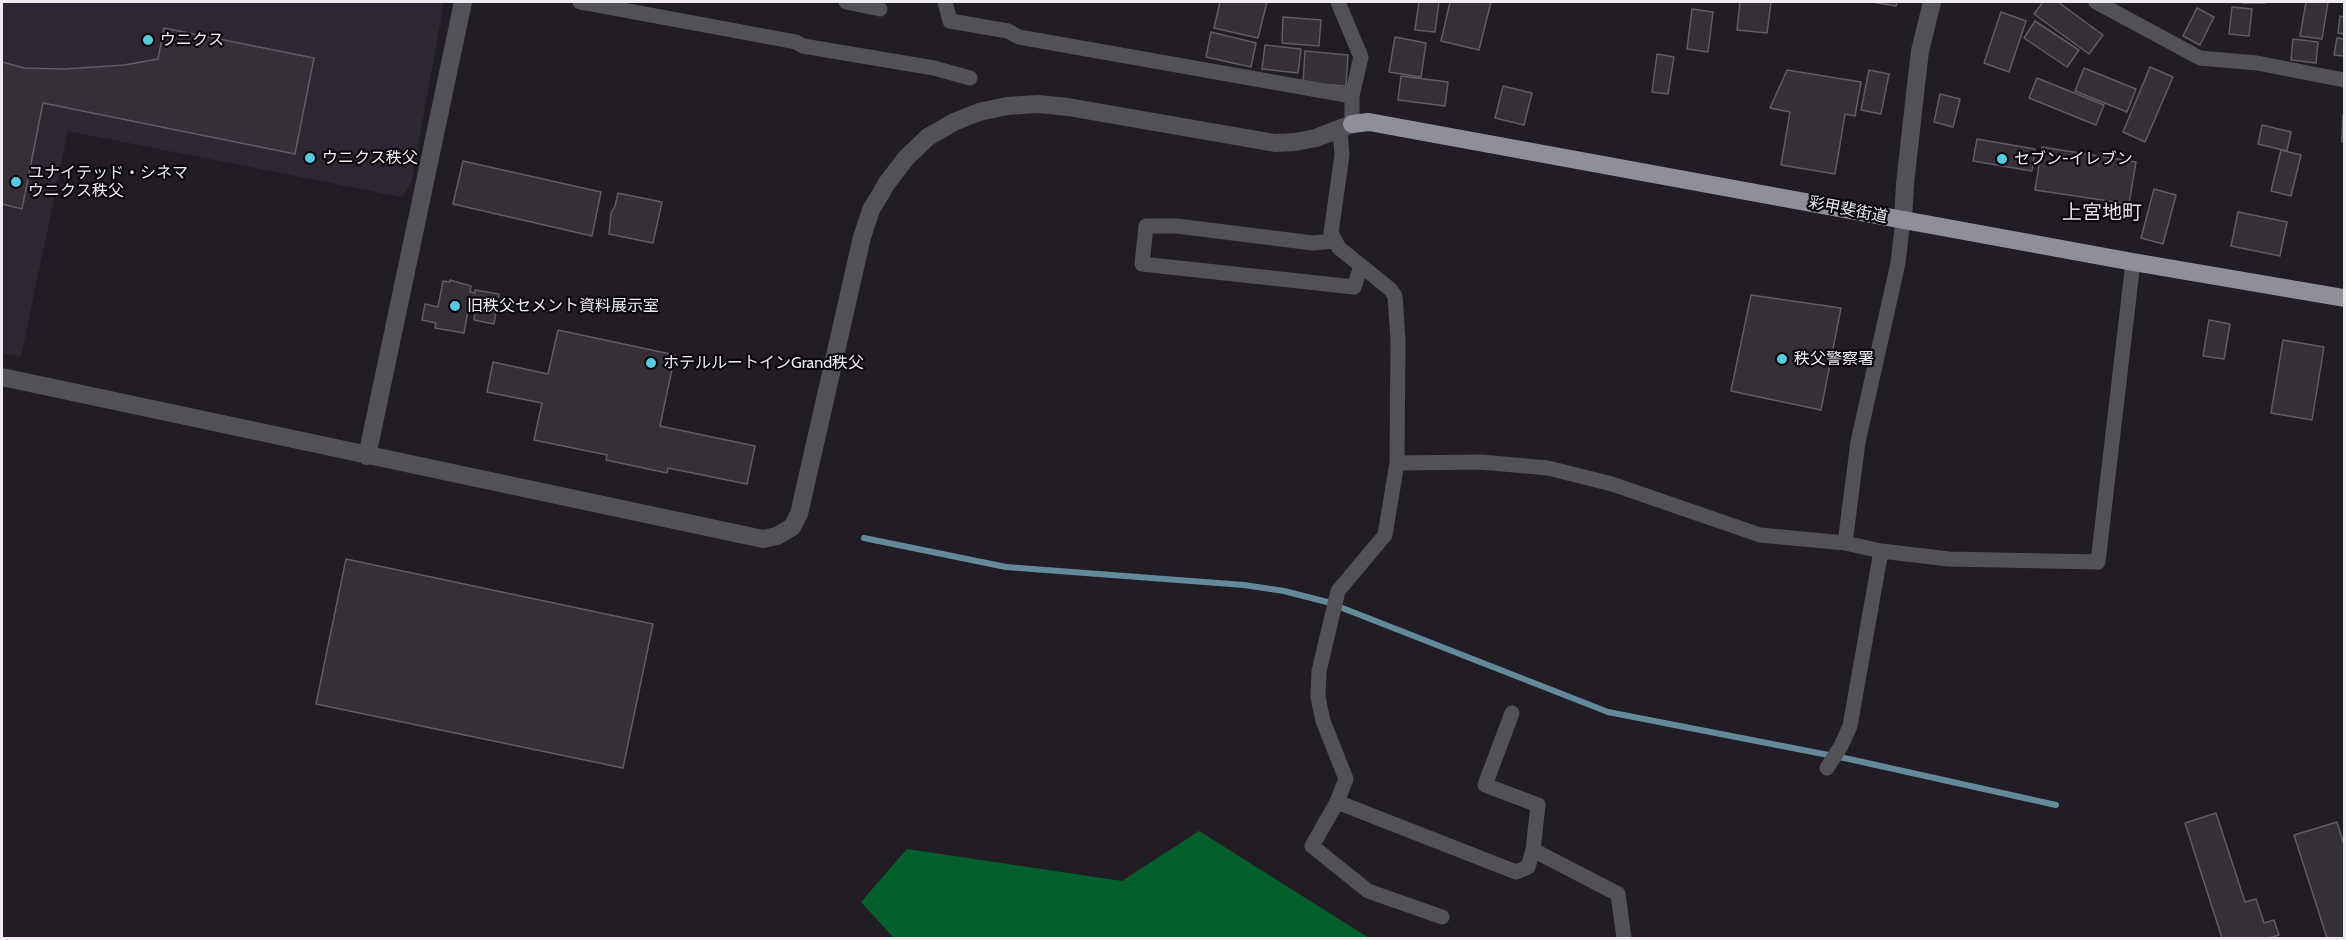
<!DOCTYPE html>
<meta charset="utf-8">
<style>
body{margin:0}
#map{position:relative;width:2346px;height:940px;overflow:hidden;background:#221d25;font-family:Cabin,sans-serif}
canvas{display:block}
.frame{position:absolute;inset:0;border:3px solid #eeebf0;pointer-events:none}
</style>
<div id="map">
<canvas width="2346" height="940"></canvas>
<div class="frame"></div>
</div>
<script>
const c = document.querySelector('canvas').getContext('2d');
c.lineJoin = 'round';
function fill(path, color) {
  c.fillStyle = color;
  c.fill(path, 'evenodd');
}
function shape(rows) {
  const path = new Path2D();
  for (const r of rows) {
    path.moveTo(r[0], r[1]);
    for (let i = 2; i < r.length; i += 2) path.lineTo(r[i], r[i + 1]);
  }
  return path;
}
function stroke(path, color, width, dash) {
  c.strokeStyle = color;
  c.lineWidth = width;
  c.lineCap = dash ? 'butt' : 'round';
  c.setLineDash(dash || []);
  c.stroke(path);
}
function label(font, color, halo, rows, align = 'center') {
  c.font = font + ' Cabin,"Noto Sans JP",sans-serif';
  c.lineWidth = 4.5;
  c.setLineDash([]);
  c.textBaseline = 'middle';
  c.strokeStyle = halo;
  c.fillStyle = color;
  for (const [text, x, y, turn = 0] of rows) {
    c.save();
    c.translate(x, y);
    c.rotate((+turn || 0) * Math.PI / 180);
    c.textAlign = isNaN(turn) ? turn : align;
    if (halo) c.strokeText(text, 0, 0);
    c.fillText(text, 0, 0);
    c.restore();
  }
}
fill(shape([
 [2,2,444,2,411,185,401,197,68,131,21,357,2,353]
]), '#2f2633');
fill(shape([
 [1199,831,1369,938,894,938,861,902,907,849,1122,881]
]), '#03602c');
stroke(shape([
 [864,538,1006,567,1244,585,1284,591,1327,602,1608,712,1849,759,2056,805]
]), '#628a9a', 6);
const building = shape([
 [1220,2,1267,2,1258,38,1214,28,1220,2],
 [1419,2,1439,2,1435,32,1415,30,1419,2],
 [1450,2,1491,2,1479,50,1441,41,1450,2],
 [1740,2,1771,2,1767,33,1737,30,1740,2],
 [1872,2,1897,2,1896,6,1872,2],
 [2043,2,2058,2,2103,35,2089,54,2034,14,2043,2],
 [2242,2,2265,2,2265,3,2242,3,2242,2],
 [2306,2,2328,2,2322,39,2300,36,2306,2],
 [2232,7,2252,9,2249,36,2229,34,2232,7],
 [2197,8,2214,17,2200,45,2183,36,2197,8],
 [1692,9,1713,12,1708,52,1687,49,1692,9],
 [2001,12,2026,21,2009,72,1984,63,2001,12],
 [2340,16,2344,17,2344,34,2338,33,2340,16],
 [1283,17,1321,20,1319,46,1282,43,1283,17],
 [2035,21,2079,50,2067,67,2024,38,2035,21],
 [164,28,314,58,295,154,43,103,22,209,2,204,2,62,24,68,64,69,124,65,158,59,164,28],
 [1211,32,1256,43,1251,67,1206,57,1211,32],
 [1395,37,1426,43,1421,77,1389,72,1395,37],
 [2337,38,2344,39,2344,56,2334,55,2337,38],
 [2293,39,2318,42,2316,63,2291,60,2293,39],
 [1265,45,1301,49,1298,73,1262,69,1265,45],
 [1305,51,1348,55,1346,86,1303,83,1305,51],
 [1657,54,1674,57,1668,94,1652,92,1657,54],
 [2150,67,2173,77,2145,142,2123,132,2150,67],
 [2084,68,2136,89,2127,112,2075,91,2084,68],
 [1787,70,1861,82,1855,116,1845,114,1835,174,1781,165,1790,112,1770,108,1787,70],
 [1869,70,1889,74,1881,114,1861,110,1869,70],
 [1401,76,1448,82,1445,106,1398,100,1401,76],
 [2037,78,2104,105,2096,125,2029,98,2037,78],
 [1503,86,1532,93,1524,125,1495,118,1503,86],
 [1940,94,1960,99,1953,127,1934,122,1940,94],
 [2343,114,2344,114,2344,142,2342,142,2343,114],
 [2262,125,2291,132,2287,151,2258,144,2262,125],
 [1977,139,2035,149,2032,171,1973,161,1977,139],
 [2042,147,2136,162,2129,204,2035,190,2042,147],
 [2281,150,2301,155,2291,196,2271,191,2281,150],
 [463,161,601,192,592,236,453,204,463,161],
 [2154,189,2176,195,2163,244,2141,238,2154,189],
 [618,193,662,202,653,243,609,234,611,213,615,206,618,193],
 [2238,212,2287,222,2280,256,2231,246,2238,212],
 [450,280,471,286,470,292,475,293,475,290,499,294,494,324,474,320,475,311,468,310,464,333,435,328,436,323,422,320,425,304,438,307,443,281,450,282,450,280],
 [1751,295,1841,308,1821,410,1731,391,1751,295],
 [2209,320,2230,324,2224,359,2203,356,2209,320],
 [558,330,675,355,660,426,755,446,747,484,668,468,667,473,606,460,607,455,534,440,542,403,487,392,493,362,548,374,558,330],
 [2283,340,2324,347,2312,420,2271,413,2283,340],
 [346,559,653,624,623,768,316,704,346,559],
 [2216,813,2245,902,2256,899,2264,923,2274,920,2279,935,2269,938,2222,938,2185,823,2216,813],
 [2337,822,2344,845,2344,938,2327,938,2294,835,2337,822]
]);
fill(building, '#353038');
stroke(building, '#625b64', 1.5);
stroke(shape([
 [580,2,796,42,803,46,934,68,970,78],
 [846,2,880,9],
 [945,2,950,21,1008,31,1019,37,1352,96],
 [1338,2,1361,57,1352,96,1352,124],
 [2096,2,2200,58,2257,63,2344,80],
 [1340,130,1342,155,1331,233,1339,248,1390,289,1395,296,1398,340,1397,463,1385,535,1338,591,1319,671,1318,697,1323,721,1346,779,1337,802,1516,872,1528,867,1533,850,1618,894,1624,938],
 [1334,241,1313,243,1177,226,1146,226,1142,264,1354,287,1361,267],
 [1397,463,1481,462,1548,468,1612,484,1760,535,1845,543,1881,551,1949,559,2098,562,2133,262],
 [1845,543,1858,442,1898,263,1903,220],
 [1512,713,1485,785,1538,805,1533,850],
 [1827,768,1841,746,1850,726,1881,551],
 [1337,802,1312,846,1368,891,1442,917]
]), '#525256', 15);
stroke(shape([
 [1903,220,1905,184,1915,94,1920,51,1932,2],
 [2,377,763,539,777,536,792,527,799,514,862,237,871,210,887,183,906,158,928,137,954,122,979,112,1007,106,1038,104,1068,107,1275,143,1295,142,1316,138,1352,124],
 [367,456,463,2]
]), '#525256', 18);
stroke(shape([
 [1352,124,1369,122,2133,262,2344,298]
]), '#8e8f99', 18);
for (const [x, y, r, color] of [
 [148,40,6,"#55cadf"],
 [310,158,6,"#55cadf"],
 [2002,159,6,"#55cadf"],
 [16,182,6,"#55cadf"],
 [455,306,6,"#55cadf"],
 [1782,359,6,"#55cadf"],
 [651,363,6,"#55cadf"]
]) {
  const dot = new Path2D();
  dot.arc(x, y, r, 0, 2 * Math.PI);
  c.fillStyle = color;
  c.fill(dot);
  stroke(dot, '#0a080b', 2);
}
label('16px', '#eeebf0', '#0a080b', [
 ["ウニクス",160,40],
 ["ウニクス秩父",322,158],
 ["セブン-イレブン",2014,159],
 ["ユナイテッド・シネマ",28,173],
 ["ウニクス秩父",28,191],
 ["旧秩父セメント資料展示室",467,306],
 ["秩父警察署",1794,359],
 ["ホテルルートインGrand秩父",663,363]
], 'left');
label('16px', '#eeebf0', '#0a080b', [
 ["彩甲斐街道",1848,210,11]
]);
label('20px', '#e5dee8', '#0a080b', [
 ["上宮地町",2102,213]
]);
</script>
